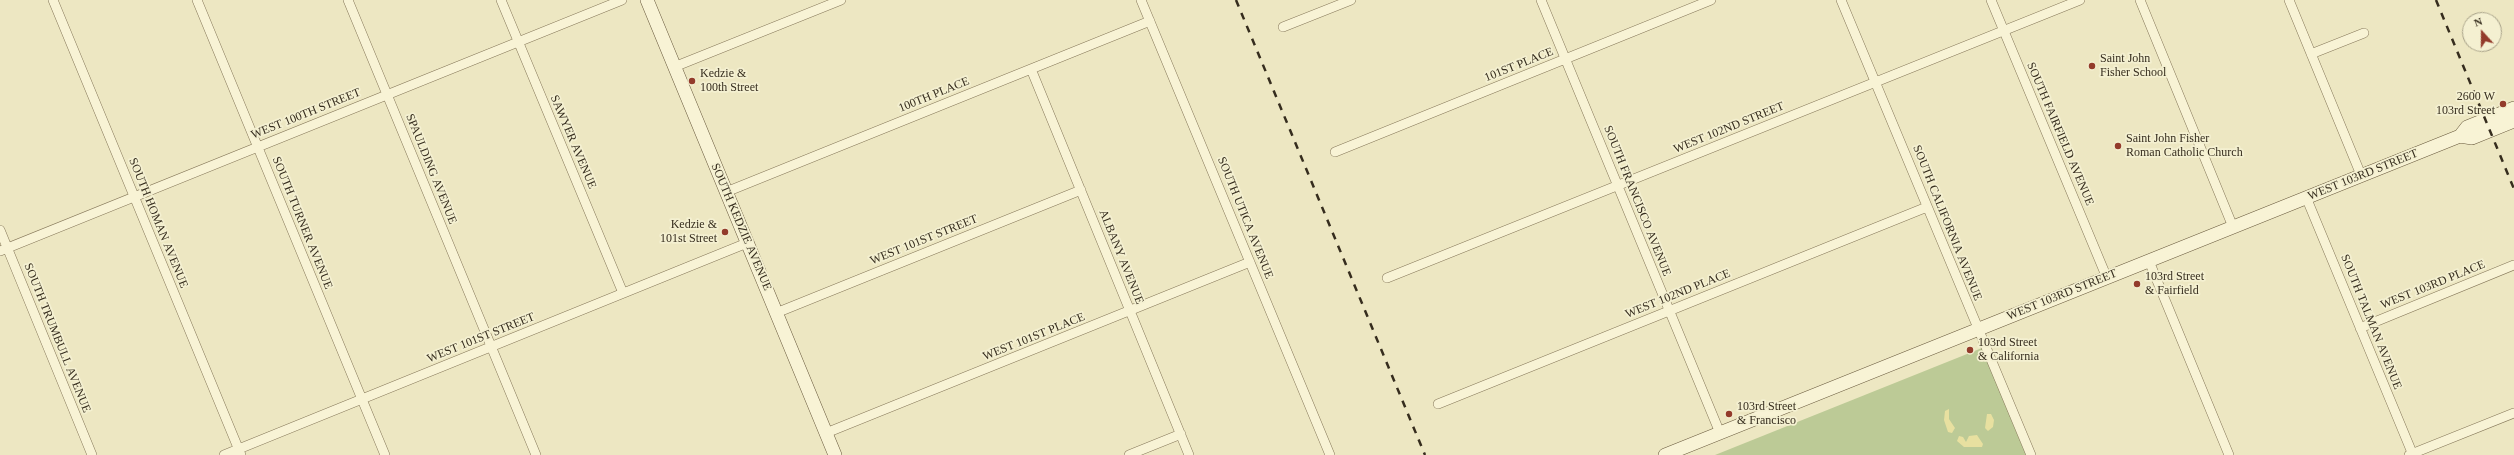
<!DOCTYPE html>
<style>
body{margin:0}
#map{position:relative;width:2514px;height:455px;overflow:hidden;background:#ede7c2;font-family:Georgia,serif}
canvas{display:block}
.north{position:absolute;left:2462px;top:12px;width:40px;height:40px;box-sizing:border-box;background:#f4f0d1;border:1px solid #a8a289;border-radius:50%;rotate:339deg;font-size:11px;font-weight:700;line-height:16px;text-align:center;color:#362d1e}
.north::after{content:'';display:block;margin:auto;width:14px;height:18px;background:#933b2b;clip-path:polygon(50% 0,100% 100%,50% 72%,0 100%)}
</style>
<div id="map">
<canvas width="2514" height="455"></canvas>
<div class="north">N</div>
</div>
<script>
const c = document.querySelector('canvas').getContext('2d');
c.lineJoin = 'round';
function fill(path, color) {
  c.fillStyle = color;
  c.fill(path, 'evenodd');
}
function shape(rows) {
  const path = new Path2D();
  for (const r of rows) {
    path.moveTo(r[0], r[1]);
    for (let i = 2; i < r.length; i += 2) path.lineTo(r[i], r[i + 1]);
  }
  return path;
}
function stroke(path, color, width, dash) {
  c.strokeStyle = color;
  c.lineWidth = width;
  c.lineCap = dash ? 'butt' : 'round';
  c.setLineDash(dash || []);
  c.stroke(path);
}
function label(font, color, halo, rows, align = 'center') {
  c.font = font + ' Georgia,serif';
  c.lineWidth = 3.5;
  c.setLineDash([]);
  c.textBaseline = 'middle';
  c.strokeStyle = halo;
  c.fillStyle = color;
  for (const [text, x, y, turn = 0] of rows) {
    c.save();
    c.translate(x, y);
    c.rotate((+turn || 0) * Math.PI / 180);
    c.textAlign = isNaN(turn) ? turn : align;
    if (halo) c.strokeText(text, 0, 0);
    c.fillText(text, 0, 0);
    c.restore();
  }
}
fill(shape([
 [1982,348,2026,455,1715,455]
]), '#bcca96');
fill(shape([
 [1949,409,1949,419,1955,428,1952,433,1948,432,1944,420,1945,411],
 [1987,414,1991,414,1994,420,1993,427,1988,431,1985,428],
 [1977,435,1983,444,1982,447,1964,447,1957,441,1959,436,1963,437,1966,442,1969,436]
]), '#e8e0a0');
const street = shape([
 [53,0,241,455],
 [197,0,385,455],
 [348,0,536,455],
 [501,0,623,293],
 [1141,0,1330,455],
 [1541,0,1720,433],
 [1841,0,2031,455],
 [1991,0,2107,278],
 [2140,0,2233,227],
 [2289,0,2361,175],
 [1283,27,1351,0],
 [2311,54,2364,33],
 [674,67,841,0],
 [1031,69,1189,455],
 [1335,152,1711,0],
 [726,192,1150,21],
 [2306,197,2413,455],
 [0,230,92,455],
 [0,251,622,0],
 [2149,261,2229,455],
 [1387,278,2080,0],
 [776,313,1081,190],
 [2360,328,2514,265],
 [1438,404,1927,207],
 [826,433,1250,262],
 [224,455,747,243],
 [1129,455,1181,434],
 [2409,455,2514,413]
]);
const secondary = shape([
 [647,0,835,455],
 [2460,136,2472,138,2514,121],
 [1665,455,2460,136,2467,127,2514,108]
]);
stroke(street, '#86785a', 10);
stroke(secondary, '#68593d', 14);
stroke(street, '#f8f3d5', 9);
stroke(secondary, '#f8f3d5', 13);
stroke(shape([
 [1236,0,1425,455],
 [2436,0,2514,189]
]), '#362d1e', 2.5, [7, 7]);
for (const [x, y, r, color] of [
 [2092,66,4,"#933b2b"],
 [692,81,4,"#933b2b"],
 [2503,104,4,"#933b2b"],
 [2118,146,4,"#933b2b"],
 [725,232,4,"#933b2b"],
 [2137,284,4,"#933b2b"],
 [1970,350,4,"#933b2b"],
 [1729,414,4,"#933b2b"]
]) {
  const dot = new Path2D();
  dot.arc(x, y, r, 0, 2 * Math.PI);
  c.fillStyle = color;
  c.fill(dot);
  stroke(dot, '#f4f0d1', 1.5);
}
label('12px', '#362d1e', '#f4f0d1', [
 ["Saint John",2100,59],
 ["Fisher School",2100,73],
 ["Kedzie &",700,74],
 ["100th Street",700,88],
 ["2600 W",2495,97,"right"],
 ["103rd Street",2495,111,"right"],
 ["Saint John Fisher",2126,139],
 ["Roman Catholic Church",2126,153],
 ["Kedzie &",717,225,"right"],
 ["101st Street",717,239,"right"],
 ["103rd Street",2145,277],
 ["& Fairfield",2145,291],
 ["103rd Street",1978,343],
 ["& California",1978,357],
 ["103rd Street",1737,407],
 ["& Francisco",1737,421]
], 'left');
label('12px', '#362d1e', '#f4f0d1', [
 ["101ST PLACE",1519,65,-22],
 ["100TH PLACE",934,95,-22],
 ["WEST 100TH STREET",306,114,-22],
 ["WEST 102ND STREET",1729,128,-22],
 ["SOUTH FAIRFIELD AVENUE",2060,134,67],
 ["SAWYER AVENUE",573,142,67],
 ["SPAULDING AVENUE",431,169,68],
 ["WEST 103RD STREET",2363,175,-22],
 ["SOUTH FRANCISCO AVENUE",1637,201,68],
 ["SOUTH UTICA AVENUE",1245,218,68],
 ["SOUTH HOMAN AVENUE",158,223,68],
 ["SOUTH TURNER AVENUE",302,223,68],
 ["SOUTH CALIFORNIA AVENUE",1947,223,68],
 ["SOUTH KEDZIE AVENUE",741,227,67],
 ["WEST 101ST STREET",924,240,-22],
 ["ALBANY AVENUE",1121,257,68],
 ["WEST 103RD PLACE",2433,285,-22],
 ["WEST 102ND PLACE",1678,294,-22],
 ["WEST 103RD STREET",2062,295,-22],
 ["SOUTH TALMAN AVENUE",2371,322,68],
 ["WEST 101ST PLACE",1034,337,-22],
 ["SOUTH TRUMBULL AVENUE",57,338,68],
 ["WEST 101ST STREET",481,338,-22]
]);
</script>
